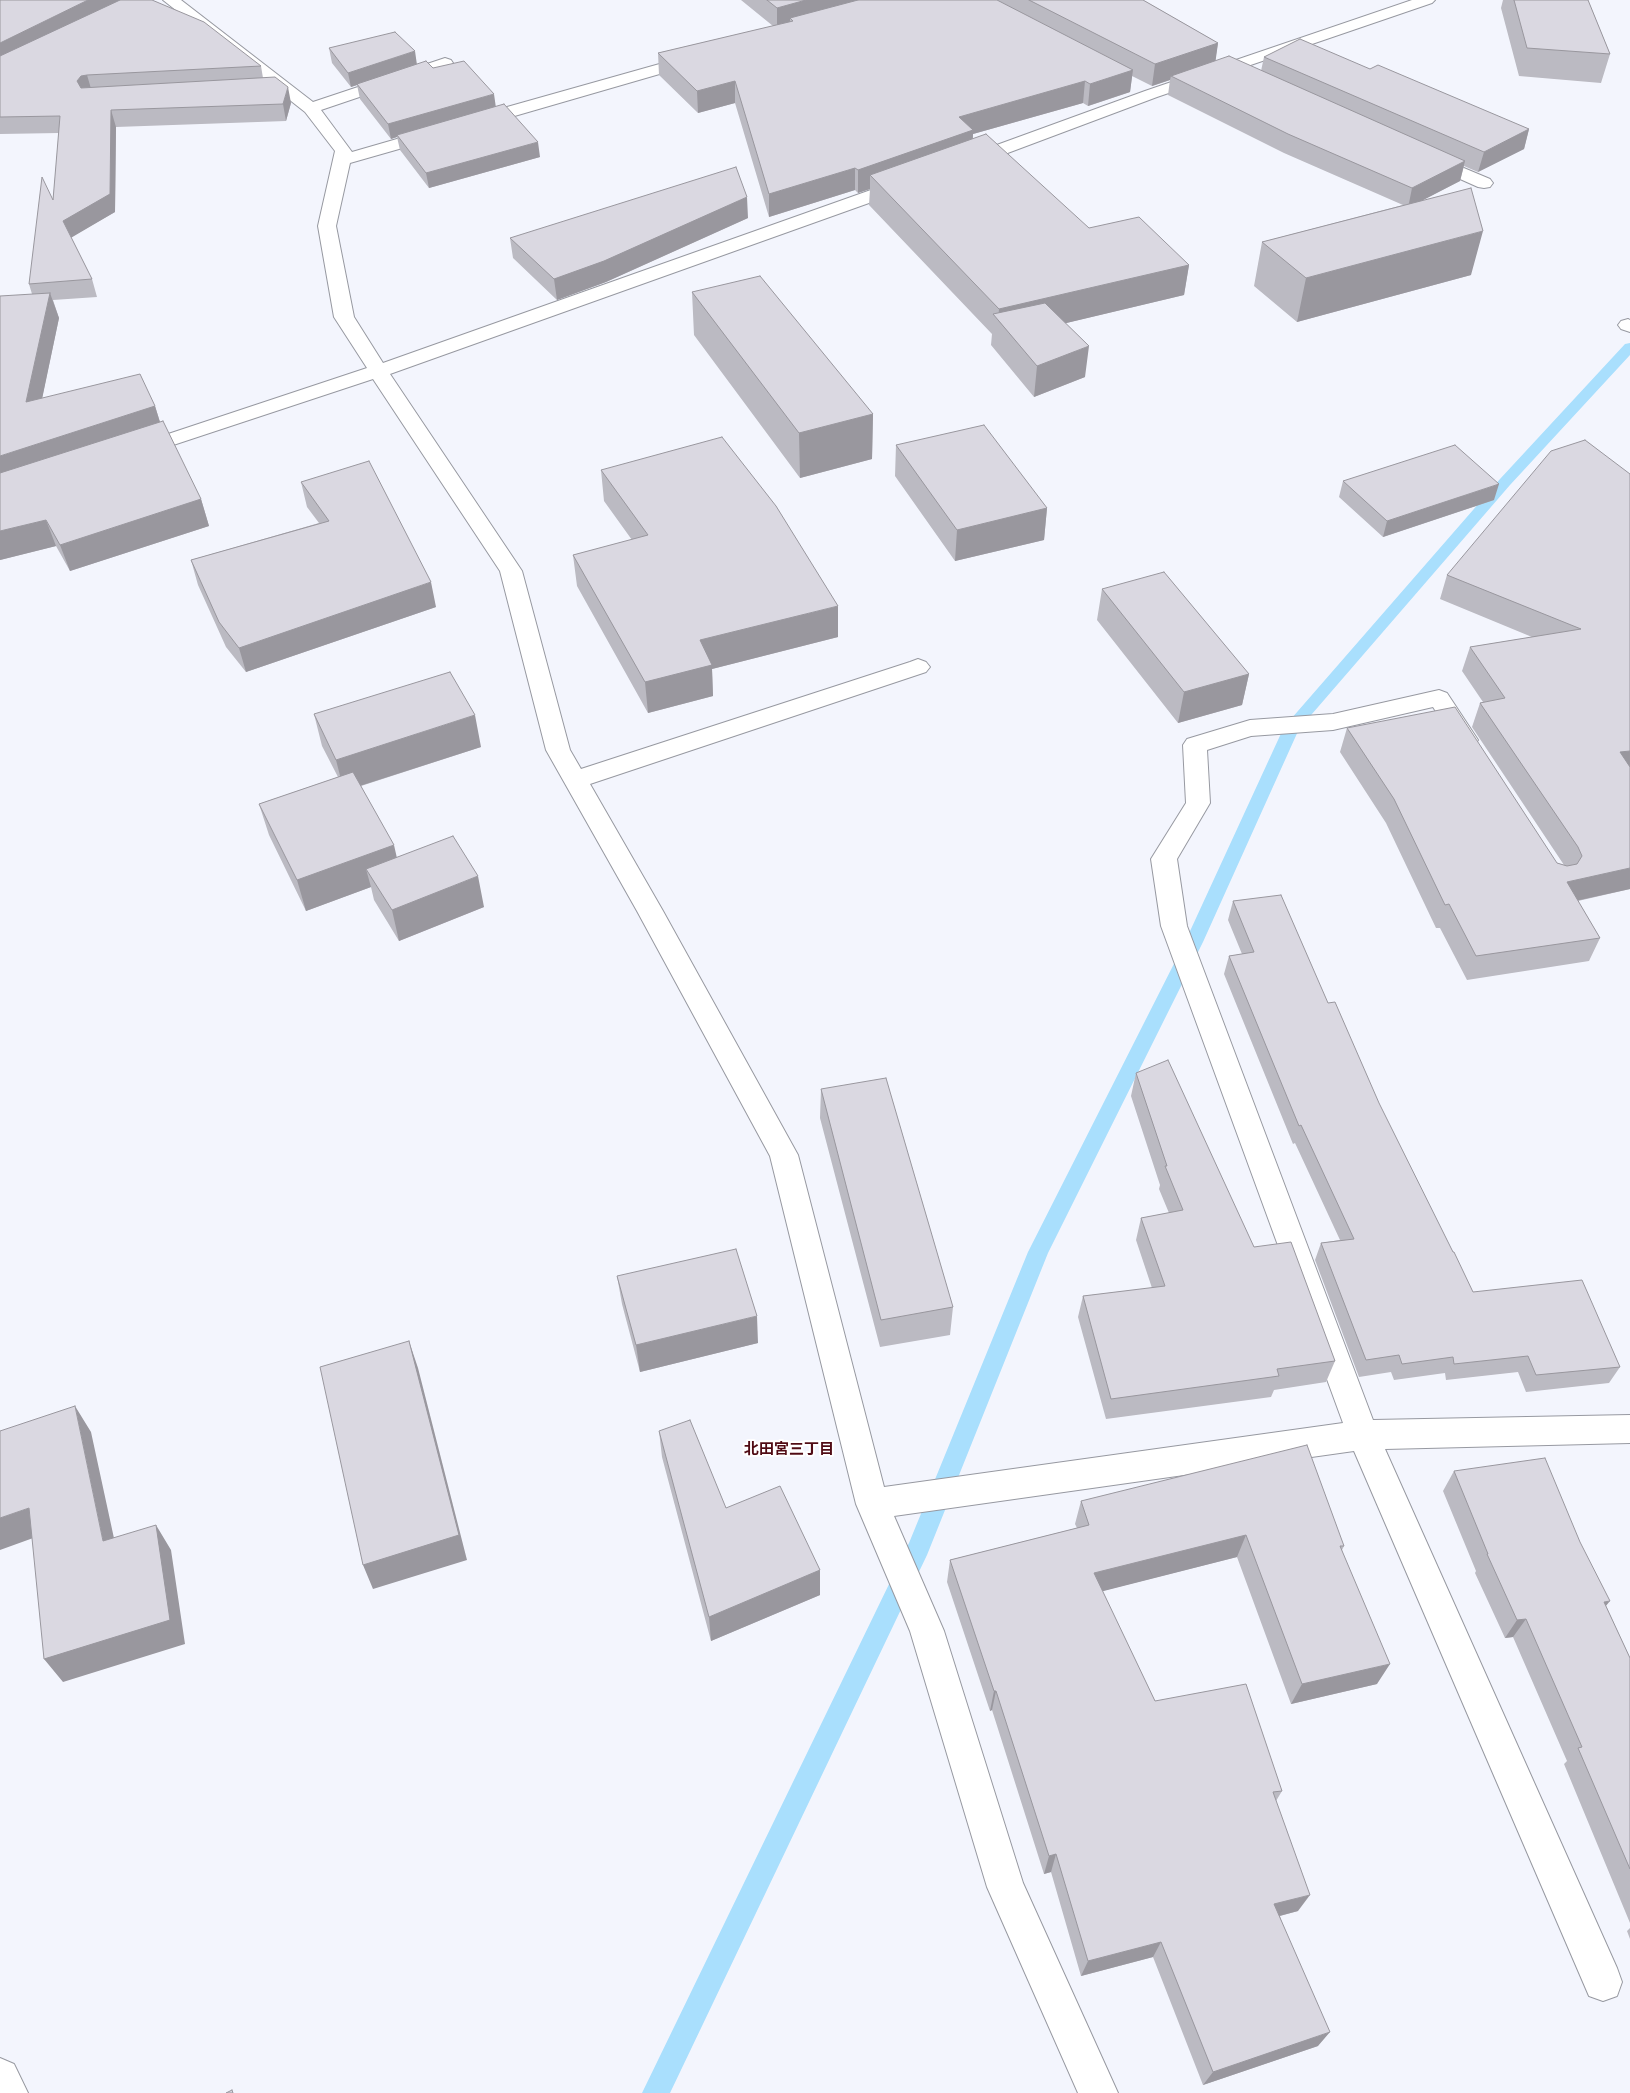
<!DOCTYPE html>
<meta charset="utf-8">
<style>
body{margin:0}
canvas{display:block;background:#f3f5fd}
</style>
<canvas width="1630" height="2093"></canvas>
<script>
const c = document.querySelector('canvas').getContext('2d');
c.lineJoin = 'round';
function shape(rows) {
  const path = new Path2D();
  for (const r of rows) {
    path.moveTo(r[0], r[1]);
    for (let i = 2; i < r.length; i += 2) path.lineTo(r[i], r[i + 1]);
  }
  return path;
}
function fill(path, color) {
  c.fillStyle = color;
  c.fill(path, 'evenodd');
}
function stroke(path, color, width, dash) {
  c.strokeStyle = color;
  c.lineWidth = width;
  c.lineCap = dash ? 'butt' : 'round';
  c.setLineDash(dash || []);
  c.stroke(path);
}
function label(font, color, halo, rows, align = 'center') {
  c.font = font + ' Ubuntu,"Noto Sans JP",sans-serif';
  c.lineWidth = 4;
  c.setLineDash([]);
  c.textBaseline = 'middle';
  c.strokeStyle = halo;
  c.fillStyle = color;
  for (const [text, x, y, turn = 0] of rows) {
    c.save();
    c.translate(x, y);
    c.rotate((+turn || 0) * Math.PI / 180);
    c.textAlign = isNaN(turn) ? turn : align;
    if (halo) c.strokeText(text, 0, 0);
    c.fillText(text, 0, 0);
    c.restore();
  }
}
fill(shape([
 [1630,343,1630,355,1510,485,1299,729,1203,942,1048,1253,927,1555,670,2093,642,2093,909,1543,1028,1252,1185,942,1284,727,1500,479,1625,344,1630,343]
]), '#a9dffd');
const lane = shape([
 [1428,153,1490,179,1493,183,1490,187,1484,188,1478,187,1422,162,1419,158,1422,154,1428,153],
 [1628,319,1630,320,1630,332,1621,329,1618,325,1621,321,1628,319]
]);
const street = shape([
 [163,0,181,0,313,102,445,58,451,60,453,63,451,66,321,110,352,152,435,128,441,129,443,133,441,137,350,163,336,226,354,317,383,363,899,180,905,179,911,180,914,184,911,188,390,374,522,571,570,750,581,769,910,662,918,659,926,662,930,667,926,672,590,784,663,911,798,1155,884,1487,1343,1423,1161,926,1151,859,1186,803,1183,745,1187,739,1250,720,1333,714,1439,690,1447,693,1478,740,1474,746,1466,748,1458,746,1433,707,1333,730,1251,736,1207,750,1210,803,1177,859,1187,926,1373,1420,1630,1415,1630,1443,1385,1449,1617,1968,1622,1982,1617,1996,1603,2001,1589,1996,1354,1451,894,1516,944,1631,1023,1883,1118,2093,1078,2093,987,1887,910,1631,856,1504,770,1156,637,911,546,750,500,571,373,379,143,455,136,457,129,455,126,451,129,447,367,368,334,317,318,226,335,151,305,112,163,0],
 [1412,0,1435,0,1432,3,1157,97,973,166,967,167,961,166,958,162,961,158,1145,91,1412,0],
 [695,54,701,56,703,59,701,62,480,126,468,126,466,122,468,118,695,54],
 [0,2058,14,2064,28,2093,0,2093,0,2058]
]);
stroke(lane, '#9799a1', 2);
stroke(street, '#9799a1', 2);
fill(lane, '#fff');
fill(street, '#fff');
fill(shape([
 [0,0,154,1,261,66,263,78,291,103,286,121,116,127,115,212,71,237,92,279,97,297,53,300,59,318,42,398,155,406,160,422,201,499,209,526,70,571,56,546,0,560,32,294,29,284,53,200,59,133,0,134],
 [741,0,1143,0,1218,43,1215,61,1261,71,1264,57,1370,69,1529,129,1524,149,1478,172,1464,166,1460,181,1422,200,1471,275,1297,322,1254,286,1262,242,1403,205,1284,153,1168,95,1170,80,1152,86,1132,76,1130,92,1088,106,1083,103,973,134,973,139,1089,228,1189,265,1184,295,1066,323,1085,377,1034,397,991,345,992,334,869,205,870,189,858,193,855,190,769,217,735,103,698,113,659,75,658,53,773,26],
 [1503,0,1588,0,1610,54,1601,83,1519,76,1501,8],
 [329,48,417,64,433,68,496,107,540,157,429,188,400,150,397,137,391,139,360,99,357,85,351,87,332,63],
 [748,218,606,282,557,300,513,258,510,238],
 [692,292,873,414,872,459,800,478,694,335],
 [896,445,1047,508,1044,540,955,561,895,476],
 [601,470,838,637,712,669,713,696,648,713,577,586,573,555,632,540,604,501],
 [1630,474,1630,889,1578,901,1600,938,1589,961,1467,980,1440,928,1436,928,1386,823,1340,752,1347,728,1557,863,1564,865,1472,727,1480,703,1483,702,1462,671,1470,647,1532,637,1440,599,1447,575],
 [1343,481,1494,500,1383,537,1339,497],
 [301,482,436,607,246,672,226,647,198,585,191,560,319,523,307,507],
 [1102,589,1249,674,1242,705,1178,723,1097,620],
 [314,714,481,747,361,786,396,857,484,907,399,941,374,900,371,887,306,911,269,835,259,804,338,777,322,746],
 [1233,901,1328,1003,1473,1292,1620,1367,1609,1383,1526,1392,1518,1372,1446,1380,1445,1373,1394,1380,1391,1372,1359,1377,1315,1260,1321,1243,1340,1240,1295,1143,1293,1144,1224,974,1229,956,1242,954,1228,920],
 [1136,1073,1254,1247,1335,1361,1326,1382,1274,1390,1271,1397,1106,1419,1078,1317,1083,1296,1152,1288,1136,1240,1141,1218,1169,1213,1159,1189,1160,1185,1131,1096],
 [821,1089,953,1307,950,1335,880,1347,820,1118],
 [617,1276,758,1343,640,1372,622,1304],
 [659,1431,726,1508,820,1570,820,1595,711,1641,662,1457],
 [1454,1471,1606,1606,1630,1658,1630,1923,1564,1764,1567,1761,1513,1637,1505,1638,1475,1573,1476,1571,1443,1491],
 [1081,1501,1344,1546,1342,1550,1377,1684,1291,1704,1237,1557,1102,1591,1155,1701,1282,1791,1276,1801,1298,1911,1280,1916,1318,2046,1203,2085,1153,1957,1081,1976,1051,1872,1044,1874,992,1710,990,1711,947,1582,950,1560,1077,1528,1075,1524],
 [1630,1928,1630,1939,1627,1931]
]), '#bbbac2');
fill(shape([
 [88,0,126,0,0,62,0,43],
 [806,0,883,0,793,21,790,18,790,26,777,29,777,8],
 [1218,43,1215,65,1171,76,1170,80,1152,86,1155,64],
 [415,51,417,65,351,87,348,73],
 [1133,70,1130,92,1088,106,1090,84],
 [87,75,92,92,82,98,77,81,81,76],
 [735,81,735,103,698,113,697,91],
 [1085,81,1083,103,973,134,972,152,870,175,870,189,858,193,858,170,959,117],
 [288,87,291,103,286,121,283,104],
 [494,94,496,108,397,135,397,137,391,139,388,124],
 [111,110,116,127,115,212,69,239,63,221],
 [1529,129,1524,149,1478,172,1484,152],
 [538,142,540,157,429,188,426,173],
 [1465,161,1460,181,1408,208,1412,188],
 [855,168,855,190,769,217,769,194],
 [747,197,748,218,606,282,557,300,554,279],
 [1483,231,1471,275,1297,322,1306,278],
 [1189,265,1184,295,1012,336,998,320,999,309],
 [50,293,59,318,36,428,26,402],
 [1089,346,1085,377,1034,397,1037,366],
 [155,406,163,432,0,486,0,456],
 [873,414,872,459,800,478,799,433],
 [1499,484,1494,500,1383,537,1387,521],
 [201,499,209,526,70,571,60,545],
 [1047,508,1044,540,955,561,957,530],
 [46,520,56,546,0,560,0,531],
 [431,582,436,607,246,672,239,648],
 [838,606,838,637,712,669,713,696,648,713,645,682,700,640],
 [1249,674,1242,705,1178,723,1184,692],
 [475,715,481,747,344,791,336,760],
 [1630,751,1630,772,1620,752],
 [394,845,401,876,366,869,371,887,306,911,297,880],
 [1630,868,1630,889,1557,905,1567,882],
 [478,876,484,907,399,941,392,910],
 [757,1316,758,1343,640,1372,636,1345],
 [409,1341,418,1368,467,1560,373,1589,363,1565],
 [75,1406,91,1432,120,1566,103,1541],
 [29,1508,47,1533,0,1550,0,1518],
 [156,1525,171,1550,185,1644,63,1682,44,1659],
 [1246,1535,1237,1557,1088,1595,1094,1573],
 [820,1570,820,1595,711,1641,709,1617],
 [1610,1601,1595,1619,1604,1602],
 [1526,1619,1513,1637,1505,1638,1517,1620],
 [1390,1664,1377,1684,1291,1704,1302,1684],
 [994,1691,996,1691,992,1710,990,1711],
 [1056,1854,1051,1872,1044,1874,1049,1856],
 [1310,1895,1298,1911,1264,1920,1274,1904],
 [1161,1942,1153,1957,1081,1976,1088,1961],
 [1330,2032,1318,2046,1203,2085,1213,2072]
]), '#99979e');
const building = shape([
 [0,0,88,0,0,43,0,0],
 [120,0,152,0,204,22,261,66,87,75,81,76,77,81,81,88,275,77,288,87,283,104,111,110,110,194,63,221,92,279,29,284,42,177,53,200,60,116,0,117,0,56,120,0],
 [767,0,806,0,777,8,767,0],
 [858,0,997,0,1133,70,1090,84,1085,81,959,117,973,130,858,170,855,168,769,194,735,81,697,91,658,53,793,21,790,18,858,0],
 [1029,0,1143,0,1218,43,1155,64,1029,0],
 [1514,0,1588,0,1610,54,1527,48,1514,0],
 [395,32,415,51,348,73,329,48,395,32],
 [1300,39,1370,69,1378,65,1529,129,1484,152,1264,57,1300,39],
 [1229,56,1465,161,1412,188,1288,134,1171,76,1229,56],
 [426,61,433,68,464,61,494,94,388,124,357,84,426,61],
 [504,104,538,142,426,173,397,135,504,104],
 [986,134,1089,228,1139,217,1189,265,999,309,870,175,986,134],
 [736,167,747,197,604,261,554,279,510,238,736,167],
 [1471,188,1483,231,1306,278,1262,242,1471,188],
 [760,276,873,414,799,433,692,292,760,276],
 [50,293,26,402,140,374,155,406,0,456,0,296,50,293],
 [1045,303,1089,346,1037,366,993,314,1045,303],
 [163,421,201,499,60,545,46,520,0,531,0,473,163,421],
 [984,425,1047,508,957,530,896,445,984,425],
 [722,437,776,506,838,606,700,640,712,665,645,682,573,555,648,535,601,470,722,437],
 [1585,440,1630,474,1630,751,1620,752,1630,767,1630,868,1567,882,1600,938,1476,956,1449,904,1445,905,1394,799,1347,728,1455,707,1557,863,1567,866,1577,864,1582,856,1578,847,1480,703,1505,698,1470,647,1581,629,1447,575,1551,451,1585,440],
 [1455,445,1499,484,1387,521,1343,481,1455,445],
 [369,461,431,582,239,648,219,622,191,560,329,521,301,482,369,461],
 [1164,572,1249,674,1184,692,1102,589,1164,572],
 [450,672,475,715,336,760,314,714,450,672],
 [353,772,394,845,297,880,259,804,353,772],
 [453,836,478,876,392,910,366,869,453,836],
 [1281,895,1328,1003,1335,1002,1379,1103,1453,1252,1454,1252,1473,1292,1582,1280,1620,1367,1536,1375,1528,1356,1454,1364,1453,1357,1402,1364,1399,1355,1366,1360,1321,1243,1354,1239,1301,1125,1299,1126,1229,956,1254,952,1233,901,1281,895],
 [1168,1060,1254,1247,1291,1242,1335,1361,1277,1369,1279,1376,1111,1399,1083,1296,1165,1286,1141,1218,1183,1210,1165,1166,1167,1166,1136,1073,1168,1060],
 [886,1078,953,1307,881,1320,821,1089,886,1078],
 [736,1249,757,1316,636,1345,617,1276,736,1249],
 [409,1341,459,1535,363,1565,320,1367,409,1341],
 [75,1406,103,1541,156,1525,170,1620,44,1659,29,1508,0,1518,0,1431,75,1406],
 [690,1420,726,1508,780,1486,820,1570,709,1617,659,1431,690,1420],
 [1307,1445,1344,1546,1340,1546,1390,1664,1302,1684,1246,1535,1094,1573,1155,1701,1246,1684,1282,1791,1273,1792,1310,1895,1274,1904,1330,2032,1213,2072,1161,1942,1088,1961,1056,1854,1049,1856,996,1691,994,1691,950,1560,1089,1525,1081,1501,1307,1445],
 [1545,1458,1580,1542,1610,1601,1604,1602,1630,1658,1630,1869,1578,1748,1582,1747,1526,1619,1517,1620,1487,1554,1488,1554,1454,1471,1545,1458],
 [232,2090,233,2093,226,2093,232,2090]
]);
fill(building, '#dad8e1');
stroke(building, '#99979e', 1);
label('bold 15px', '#500b14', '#fff', [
 ["北田宮三丁目",789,1449]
]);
</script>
